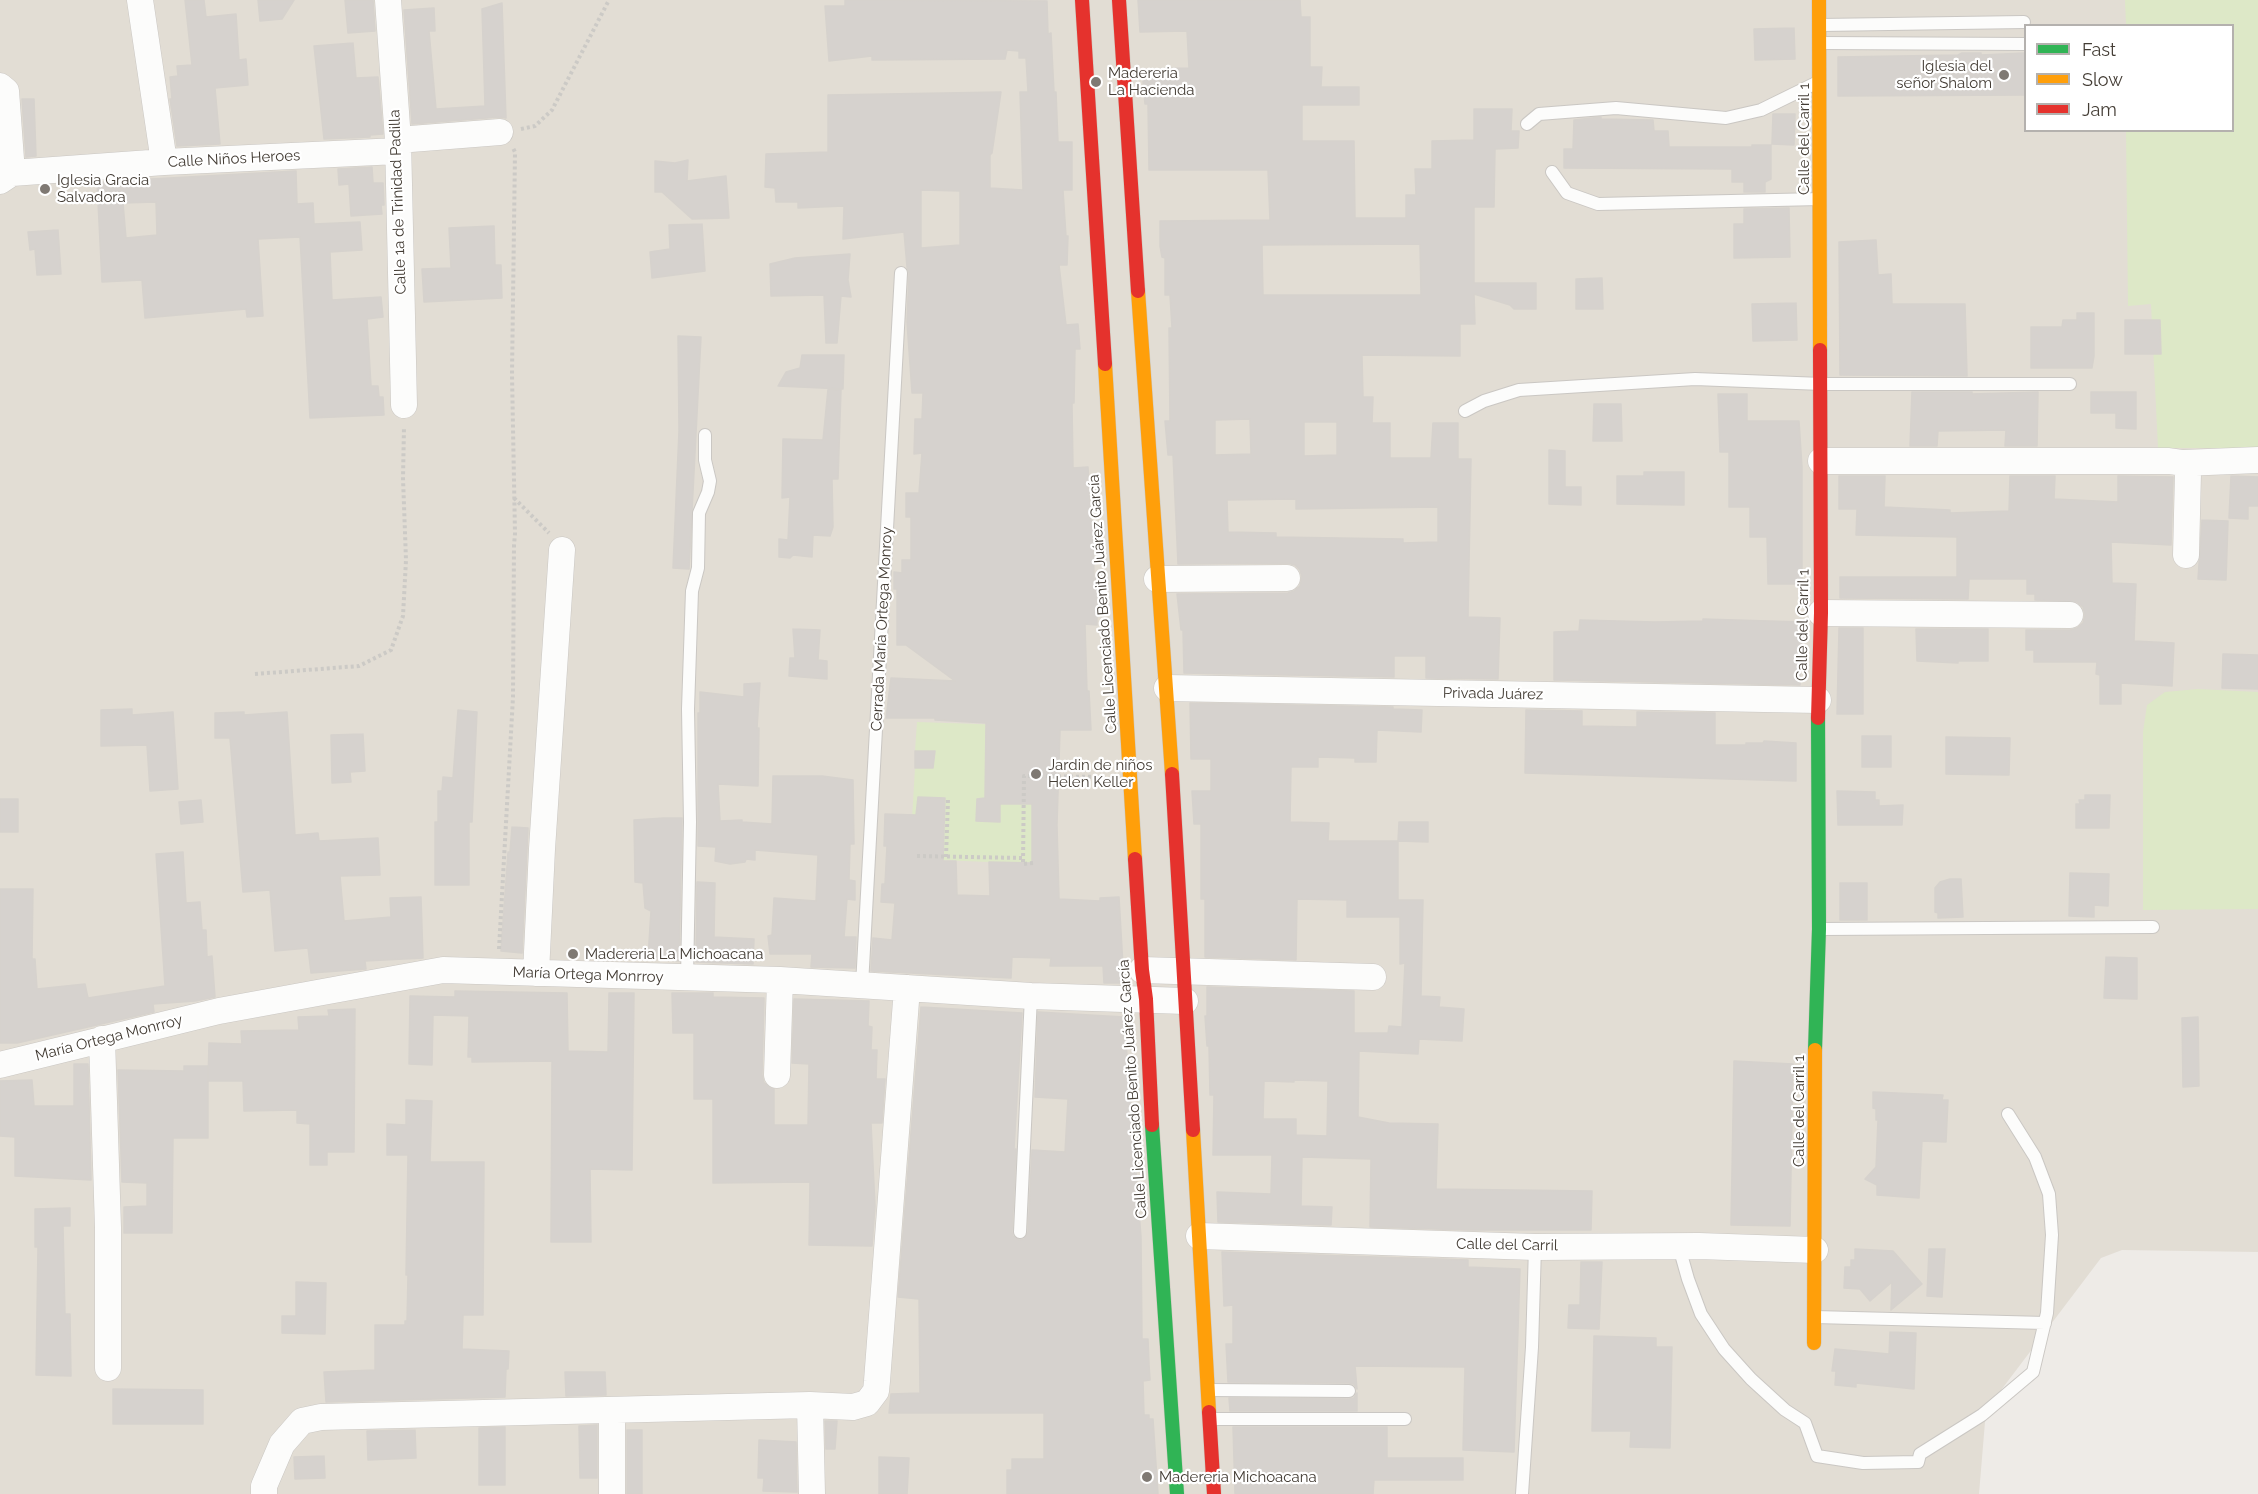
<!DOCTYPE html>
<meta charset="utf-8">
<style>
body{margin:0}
#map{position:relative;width:2258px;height:1494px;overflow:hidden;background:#eeebe7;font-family:Raleway,sans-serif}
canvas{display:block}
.legend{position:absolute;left:2024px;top:24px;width:210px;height:108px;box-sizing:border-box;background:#fff;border:2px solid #b4b1ae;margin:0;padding:8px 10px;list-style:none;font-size:18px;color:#433c34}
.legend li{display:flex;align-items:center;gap:12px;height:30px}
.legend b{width:30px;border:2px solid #b4b1ae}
</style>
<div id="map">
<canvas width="2258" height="1494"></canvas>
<ul class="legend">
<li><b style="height:8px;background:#30b455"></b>Fast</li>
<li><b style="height:8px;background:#ff9f0a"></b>Slow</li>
<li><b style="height:8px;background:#e5322d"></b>Jam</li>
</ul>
</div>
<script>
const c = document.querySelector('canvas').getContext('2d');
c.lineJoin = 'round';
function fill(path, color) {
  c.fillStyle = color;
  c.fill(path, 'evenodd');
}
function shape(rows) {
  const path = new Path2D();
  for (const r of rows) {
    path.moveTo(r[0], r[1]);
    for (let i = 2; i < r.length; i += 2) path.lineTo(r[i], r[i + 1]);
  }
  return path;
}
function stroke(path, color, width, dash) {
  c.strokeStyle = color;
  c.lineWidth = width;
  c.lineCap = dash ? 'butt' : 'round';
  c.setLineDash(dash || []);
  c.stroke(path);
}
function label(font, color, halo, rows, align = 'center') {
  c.font = font + ' Raleway,sans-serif';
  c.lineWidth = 4.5;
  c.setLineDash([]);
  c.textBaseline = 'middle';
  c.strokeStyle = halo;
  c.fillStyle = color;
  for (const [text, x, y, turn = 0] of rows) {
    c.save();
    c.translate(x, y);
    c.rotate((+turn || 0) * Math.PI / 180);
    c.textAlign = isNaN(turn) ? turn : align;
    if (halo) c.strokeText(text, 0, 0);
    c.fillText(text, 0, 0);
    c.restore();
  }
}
fill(shape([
 [0,0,2258,0,2258,1252,2122,1250,2101,1258,1986,1410,1979,1494,0,1494],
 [2026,26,2232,26,2232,130,2026,130]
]), '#e2ddd4');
fill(shape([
 [2125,0,2258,0,2258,448,2158,448,2151,304,2128,306,2126,131,2232,130,2232,26,2126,25],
 [2198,689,2258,692,2258,909,2143,910,2143,732,2147,705,2165,692],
 [917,722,1006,725,985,798,976,821,1000,822,1000,799,1032,804,1033,880,1014,863,914,859,912,819,915,768,933,768,935,751,915,751]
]), '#dde8c7');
const building = shape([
 [185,0,204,0,206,17,236,14,239,60,246,59,248,85,215,88,220,144,177,146,170,99,172,99,170,77,178,76,177,66,192,65,185,0],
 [258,0,294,0,282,19,260,21,258,0],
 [345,0,373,0,375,31,348,33,345,0],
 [845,0,1047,1,1048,34,1051,33,1054,92,1056,92,1058,142,1072,142,1072,190,1063,190,1066,236,1068,236,1067,265,1059,265,1066,325,1078,324,1080,349,1075,349,1074,403,1072,403,1073,468,1088,467,1091,521,1093,521,1094,578,1096,578,1097,597,1097,625,1085,624,1087,691,1089,691,1091,730,1060,730,1057,825,1059,899,1100,901,1100,898,1119,897,1124,983,1104,983,1103,966,1050,966,1051,958,1012,957,1011,978,871,971,873,938,892,940,895,903,881,902,882,884,885,884,887,846,884,846,885,814,916,815,918,797,945,798,943,861,956,861,957,895,990,896,989,862,1032,863,1032,804,1000,804,1000,822,976,821,977,799,985,798,986,723,935,720,935,718,886,718,891,678,955,681,906,645,897,645,897,589,894,589,894,572,902,573,902,560,911,560,911,517,906,517,906,493,919,493,922,453,914,454,915,419,922,419,923,393,912,393,907,322,909,273,907,267,904,232,843,239,844,206,798,208,798,202,776,202,775,188,765,187,766,154,828,152,828,95,1001,92,992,153,990,155,990,188,1023,190,1020,92,1028,92,1026,58,1019,58,1019,51,1007,50,1005,59,872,60,872,56,829,61,825,6,845,6,845,0],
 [921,190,960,191,960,245,921,248,921,190],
 [1138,0,1300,0,1301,17,1310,17,1310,67,1322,67,1321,87,1359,87,1359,105,1302,105,1302,141,1354,141,1355,218,1406,218,1406,195,1416,195,1415,169,1432,169,1432,141,1474,140,1474,109,1512,109,1511,131,1519,131,1518,148,1495,149,1494,207,1474,207,1474,283,1536,283,1536,309,1514,309,1510,305,1474,294,1475,324,1460,324,1460,356,1362,355,1363,397,1373,397,1372,423,1390,423,1390,458,1431,458,1433,423,1458,423,1458,459,1471,459,1468,617,1500,618,1498,679,1426,678,1426,656,1394,656,1394,677,1184,673,1183,630,1181,630,1177,594,1288,593,1294,591,1300,586,1302,577,1300,570,1295,565,1287,563,1178,564,1173,455,1168,455,1165,421,1170,421,1169,328,1172,328,1170,295,1165,295,1165,258,1162,257,1160,246,1160,221,1270,220,1268,170,1149,170,1148,104,1145,104,1142,69,1189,68,1187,31,1140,32,1138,0],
 [1420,244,1421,295,1263,295,1262,245,1420,244],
 [1250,419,1251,454,1215,455,1215,420,1250,419],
 [1304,422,1337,422,1337,455,1304,456,1304,422],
 [1296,499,1296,509,1438,507,1438,542,1403,543,1403,539,1276,537,1276,533,1228,532,1227,500,1296,499],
 [502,3,506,118,499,117,412,124,404,10,434,8,435,31,429,31,436,109,485,106,482,9,502,3],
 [1794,28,1795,59,1755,60,1754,29,1794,28],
 [353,43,356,78,378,77,383,134,370,135,370,137,324,139,314,46,353,43],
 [1962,53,1981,53,1981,55,2025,53,2025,95,1838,96,1838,57,1958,55,1962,53],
 [22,99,34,99,36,156,26,157,22,99],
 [1773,114,1795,114,1794,145,1772,144,1773,114],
 [1601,117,1601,119,1653,120,1654,131,1668,131,1669,147,1752,147,1752,145,1771,145,1771,179,1765,182,1765,192,1744,192,1744,182,1732,182,1732,169,1564,168,1564,149,1573,149,1574,120,1601,117],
 [688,160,687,181,726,176,729,218,692,219,662,192,655,192,655,161,675,163,688,160],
 [372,167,373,183,383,183,384,205,381,205,382,214,351,216,349,184,339,185,338,169,372,167],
 [296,171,297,204,313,203,314,224,360,222,362,250,330,252,332,300,381,297,383,317,367,319,371,386,378,386,379,397,383,397,384,415,310,418,300,237,258,239,263,316,247,317,246,309,145,318,142,280,102,282,97,182,296,171],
 [156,202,157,235,126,238,123,203,156,202],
 [1789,208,1790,257,1734,258,1734,224,1744,224,1744,209,1789,208],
 [702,224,705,271,652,278,650,252,670,249,669,225,702,224],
 [494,226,495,265,501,265,502,298,424,302,422,269,451,268,449,228,494,226],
 [58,230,61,274,37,275,35,249,30,250,28,232,58,230],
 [1876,240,1878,275,1891,274,1892,304,1965,304,1967,376,1840,375,1839,242,1876,240],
 [850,254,848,280,851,297,841,296,837,343,826,343,824,295,771,296,770,264,795,258,850,254],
 [1602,278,1603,309,1576,309,1576,279,1602,278],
 [1796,303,1797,340,1753,341,1752,304,1796,303],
 [2077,313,2094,313,2094,356,2092,368,2031,368,2031,327,2062,327,2063,320,2077,320,2077,313],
 [2125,320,2160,320,2161,354,2125,354,2125,320],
 [678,336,701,337,689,569,673,568,679,431,678,336],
 [802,355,844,355,843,389,778,386,786,372,800,368,802,355],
 [828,389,841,390,838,479,832,479,833,527,830,536,813,535,812,557,793,555,790,558,779,557,779,539,788,540,790,497,782,498,783,439,823,440,828,389],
 [1912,392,1972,392,1972,394,2038,392,2037,446,2005,446,2006,430,1938,431,1937,446,1910,446,1912,392],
 [2091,392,2136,392,2136,429,2116,428,2116,413,2091,413,2091,392],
 [1718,394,1747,394,1747,421,1799,421,1802,467,1802,584,1768,584,1767,537,1750,537,1750,507,1729,507,1729,452,1720,452,1718,394],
 [1594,404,1621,404,1622,441,1593,441,1594,404],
 [1549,450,1565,451,1565,487,1581,487,1581,505,1549,504,1549,450],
 [1644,472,1684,472,1684,505,1617,504,1617,476,1644,476,1644,472],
 [1839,476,1885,476,1884,507,1950,510,1950,513,2009,511,2010,476,2055,476,2054,499,2118,502,2118,476,2173,477,2171,545,2111,542,2112,583,2136,584,2134,641,2174,643,2172,686,2121,683,2121,704,2100,704,2100,675,2096,674,2097,662,2034,662,2034,650,2026,650,2026,630,2070,630,2077,628,2083,623,2085,615,2083,607,2077,602,2035,600,2035,594,2027,594,2027,579,1969,579,1968,599,1840,598,1840,577,1957,577,1957,537,1856,535,1857,509,1839,509,1839,476],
 [2231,476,2258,477,2258,506,2248,506,2248,519,2229,518,2231,476],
 [2202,520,2228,521,2226,580,2198,579,2202,520],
 [1703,619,1802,622,1800,685,1554,680,1554,632,1579,631,1580,620,1655,622,1703,621,1703,619],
 [1839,628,1863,628,1863,714,1837,714,1839,628],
 [793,629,820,630,818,660,827,661,827,679,789,676,790,658,795,658,793,629],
 [1916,629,1988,629,1988,661,1958,661,1958,663,1917,661,1916,629],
 [2223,654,2258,655,2258,689,2222,688,2223,654],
 [760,683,757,728,759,728,758,786,718,784,720,821,742,820,742,822,772,824,773,776,822,776,853,780,854,844,850,844,849,880,855,881,855,900,847,899,844,937,856,937,855,968,811,967,812,954,770,954,768,936,772,935,774,898,816,901,818,855,755,850,755,860,746,859,745,862,730,864,715,861,716,847,698,846,698,713,700,713,700,692,744,697,744,684,760,683],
 [1190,703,1393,707,1393,709,1422,710,1421,732,1377,730,1376,762,1355,762,1355,758,1318,757,1318,767,1291,767,1290,822,1329,823,1328,841,1398,841,1398,900,1423,900,1421,996,1440,997,1439,1007,1464,1009,1462,1041,1419,1039,1418,1054,1359,1051,1358,1117,1389,1123,1438,1124,1436,1189,1592,1191,1591,1230,1468,1230,1370,1227,1371,1159,1302,1157,1301,1206,1332,1207,1331,1225,1218,1222,1217,1192,1271,1194,1272,1155,1213,1155,1214,1095,1210,1095,1209,1046,1207,1046,1205,1016,1207,1016,1207,987,1354,991,1354,1033,1388,1033,1389,1026,1402,1027,1405,963,1400,964,1400,917,1347,917,1347,900,1297,899,1296,960,1205,957,1205,899,1201,899,1201,824,1194,824,1192,791,1211,791,1211,759,1191,759,1190,703],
 [1294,1080,1328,1081,1327,1136,1296,1135,1296,1119,1263,1119,1264,1081,1294,1082,1294,1080],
 [132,709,132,715,173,712,178,789,150,791,147,745,101,746,101,710,132,709],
 [458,710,477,712,472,822,469,822,469,885,435,885,435,822,438,822,438,791,442,791,443,777,453,778,458,710],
 [1526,710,1582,711,1582,726,1637,727,1637,712,1715,713,1715,745,1746,745,1746,743,1763,743,1764,741,1796,743,1796,781,1525,773,1526,710],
 [244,712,244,715,287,712,295,835,318,833,319,841,378,838,380,875,340,876,344,921,391,917,390,898,421,897,423,958,365,961,366,969,311,973,308,948,275,951,270,890,243,892,230,738,215,738,215,713,244,712],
 [363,734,365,771,350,772,351,782,332,783,331,735,363,734],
 [1862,736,1891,736,1891,767,1862,767,1862,736],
 [1946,737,2010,738,2009,775,1946,774,1946,737],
 [915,751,935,751,933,768,915,768,915,751],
 [1837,791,1875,792,1875,800,1879,800,1879,806,1903,805,1902,825,1838,825,1837,791],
 [2085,795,2110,795,2109,828,2076,828,2076,804,2080,804,2079,800,2085,800,2085,795],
 [0,799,18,799,18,832,0,832,0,799],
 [201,800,203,822,181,824,179,802,201,800],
 [664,818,682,818,679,961,648,958,651,911,645,908,643,883,635,882,634,820,664,818],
 [1399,822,1428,822,1428,842,1398,841,1399,822],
 [512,827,528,828,522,953,501,951,508,852,510,852,512,827],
 [183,852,186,903,200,902,202,930,206,930,207,957,212,956,215,997,195,1001,153,1004,154,1012,17,1043,0,1043,0,889,33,889,32,959,35,959,37,989,85,984,88,998,165,986,156,854,183,852],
 [2070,873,2109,874,2108,906,2094,905,2094,917,2069,916,2070,873],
 [1950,879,1961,879,1963,917,1938,918,1938,913,1935,912,1935,888,1940,882,1950,879],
 [697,882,715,883,714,937,754,939,753,964,696,962,697,882],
 [1840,883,1867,883,1867,920,1840,920,1840,883],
 [2106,957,2137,958,2137,999,2104,998,2106,957],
 [455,991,567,993,568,1051,608,1052,609,993,634,993,632,1170,590,1169,591,1242,551,1242,552,1061,472,1062,472,1057,468,1057,469,1016,433,1015,432,1065,409,1064,410,996,455,997,455,991],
 [672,993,713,993,713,997,764,998,762,1075,764,1083,774,1089,774,1125,808,1125,809,1064,792,1063,794,999,869,1001,868,1026,872,1027,871,1050,877,1050,876,1079,885,1079,882,1123,871,1123,875,1206,872,1246,809,1245,810,1182,713,1183,713,1099,694,1099,694,1033,673,1033,672,993],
 [921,1007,1022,1013,1014,1149,1016,1149,1012,1232,1013,1236,1019,1240,1024,1239,1028,1232,1032,1150,1065,1152,1068,1099,1035,1097,1038,1012,1124,1017,1141,1237,1142,1339,1148,1339,1149,1364,1150,1380,1143,1381,1144,1415,1149,1415,1149,1419,1153,1419,1158,1494,1007,1494,1007,1470,1012,1470,1012,1459,1044,1459,1044,1413,889,1413,891,1394,920,1393,919,1299,898,1297,921,1007],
 [355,1009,354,1152,327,1152,327,1165,310,1165,310,1124,297,1123,297,1110,244,1111,243,1081,208,1081,209,1043,242,1044,241,1031,299,1030,298,1017,329,1016,328,1010,355,1009],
 [2198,1017,2199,1086,2183,1087,2182,1018,2198,1017],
 [1734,1061,1793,1064,1790,1226,1731,1225,1734,1061],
 [74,1064,88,1064,91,1180,15,1176,15,1137,0,1136,0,1081,32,1080,34,1106,74,1106,74,1064],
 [184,1066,208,1066,208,1138,173,1138,172,1233,124,1233,124,1207,147,1206,147,1183,122,1182,118,1070,184,1071,184,1066],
 [1873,1092,1943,1095,1942,1100,1948,1100,1946,1142,1922,1141,1919,1198,1877,1195,1877,1185,1865,1179,1876,1167,1878,1120,1876,1120,1876,1109,1873,1108,1873,1092],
 [406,1100,432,1101,430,1162,484,1162,483,1315,463,1315,462,1349,509,1351,508,1369,506,1369,505,1397,326,1402,324,1372,375,1370,375,1325,405,1325,405,1321,407,1321,408,1275,406,1275,408,1155,387,1155,387,1124,406,1125,406,1100],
 [70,1208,70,1226,63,1226,65,1314,70,1314,71,1376,36,1375,38,1247,35,1247,35,1209,70,1208],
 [1855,1249,1893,1251,1922,1284,1891,1310,1892,1282,1870,1301,1860,1289,1844,1288,1845,1267,1851,1267,1851,1260,1855,1260,1855,1249],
 [1929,1249,1945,1249,1942,1297,1927,1296,1929,1249],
 [1222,1252,1468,1260,1468,1267,1520,1269,1514,1452,1463,1450,1465,1367,1355,1366,1357,1389,1354,1384,1349,1383,1228,1382,1226,1344,1233,1344,1233,1305,1224,1306,1222,1252],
 [1581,1262,1602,1262,1599,1329,1568,1328,1569,1305,1580,1305,1581,1262],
 [296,1282,326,1283,325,1334,282,1333,282,1316,296,1316,296,1282],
 [1890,1332,1916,1333,1914,1389,1856,1383,1856,1387,1835,1385,1836,1371,1832,1371,1835,1349,1889,1354,1890,1332],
 [1594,1336,1656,1338,1656,1347,1672,1347,1670,1448,1630,1447,1631,1431,1592,1431,1594,1336],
 [565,1372,605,1372,606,1395,566,1396,565,1372],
 [113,1389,203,1390,203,1424,113,1424,113,1389],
 [1357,1393,1357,1411,1230,1411,1229,1398,1349,1399,1354,1398,1357,1393],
 [825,1421,837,1421,835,1449,826,1449,825,1421],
 [597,1425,597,1478,580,1478,579,1426,597,1425],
 [505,1427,505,1485,479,1485,479,1428,505,1427],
 [1233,1427,1387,1427,1387,1458,1463,1458,1463,1480,1374,1480,1373,1494,1235,1494,1233,1427],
 [415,1430,416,1458,368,1460,367,1431,415,1430],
 [627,1430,642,1430,642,1494,627,1494,627,1430],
 [759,1440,796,1442,797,1492,763,1491,764,1478,758,1478,759,1440],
 [324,1456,325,1478,295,1479,294,1457,324,1456],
 [879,1457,909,1458,907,1494,879,1494,879,1457]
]);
fill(building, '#d6d2ce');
stroke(building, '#d6d2cd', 1.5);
const lane = shape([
 [1821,25,2024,22],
 [1820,43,2026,44],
 [1527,124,1539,114,1616,108,1726,118,1761,110,1816,83],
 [1552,172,1567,193,1598,204,1820,199],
 [1465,411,1484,401,1519,390,1695,379,1822,384,2070,384],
 [1821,929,2153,927],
 [687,978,690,822,688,709,692,591,698,568,699,513,708,492,710,481,705,460,705,435],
 [862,985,901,273],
 [1020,1232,1031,996],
 [1679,1247,1688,1279,1701,1314,1724,1349,1751,1379,1785,1410,1805,1423,1817,1456,1863,1463,1918,1462,1920,1454,1982,1415,2033,1372,2047,1313,2052,1235,2049,1194,2035,1157,2008,1114],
 [1815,1317,2045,1323],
 [1209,1390,1349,1391],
 [1212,1419,1405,1419],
 [1522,1494,1532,1347,1535,1247]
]);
const street = shape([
 [140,0,164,162],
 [388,0,398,140,404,405],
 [0,86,6,91,12,173],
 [398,140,500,132],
 [0,181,12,173,164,162,398,151],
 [1821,461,2169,461,2183,463,2188,473,2186,555],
 [2183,463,2258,460],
 [1157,579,1287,578],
 [1821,613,2070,615],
 [1167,688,1818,700],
 [1142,970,1373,977],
 [536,973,542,849,562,550],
 [102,1039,108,1228,108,1368],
 [0,1065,219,1011,443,970,780,980,1031,996,1185,1001],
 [777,1075,780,980],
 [1199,1236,1535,1247,1699,1246,1815,1250],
 [810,1405,812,1494],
 [264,1494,264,1486,282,1444,302,1421,321,1417,810,1405,853,1407,867,1403,876,1391,877,1381,907,988],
 [612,1494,612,1410]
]);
const fast = shape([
 [1815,1050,1819,929,1818,718],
 [1152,1125,1177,1494]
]);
const slow = shape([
 [1819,0,1820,350],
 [1138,291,1172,774],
 [1105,364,1135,859],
 [1193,1130,1209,1412],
 [1814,1343,1815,1050]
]);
const jam = shape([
 [1082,0,1105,364],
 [1119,0,1138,291],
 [1818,718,1821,613,1820,350],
 [1172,774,1193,1130],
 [1135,859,1142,970,1146,999,1152,1125],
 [1209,1412,1214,1494]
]);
stroke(lane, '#cac7c3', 14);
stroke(street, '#cac7c3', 27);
stroke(fast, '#cdc8be', 15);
stroke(slow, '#cdc8be', 15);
stroke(jam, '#cdc8be', 15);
stroke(shape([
 [521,129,535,126,552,110,609,0],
 [514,498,549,533],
 [255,674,359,666,391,650,403,616,406,560,403,478,404,427],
 [917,856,1023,858],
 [946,857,948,800],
 [1033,863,1023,864,1024,776,1106,777],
 [499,949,513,697,514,545,515,534,512,374,515,152,513,148]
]), '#cccac6', 4, [3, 3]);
stroke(lane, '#fcfcfb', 12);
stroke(street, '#fcfcfb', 26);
stroke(fast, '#30b455', 14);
stroke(slow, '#ff9f0a', 14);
stroke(jam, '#e5322d', 14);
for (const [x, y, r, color] of [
 [2004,75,6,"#7f7973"],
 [1096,82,6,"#7f7973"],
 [45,189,6,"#7f7973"],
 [1036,774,6,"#7f7973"],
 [573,954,6,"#7f7973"],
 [1147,1477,6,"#7f7973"]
]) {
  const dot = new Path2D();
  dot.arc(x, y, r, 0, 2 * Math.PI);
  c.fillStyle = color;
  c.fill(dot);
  stroke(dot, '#fff', 2);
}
label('15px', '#433c34', '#fff', [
 ["Iglesia del",1992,66,"right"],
 ["señor Shalom",1992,83,"right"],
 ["Madereria",1108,73],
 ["La Hacienda",1108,90],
 ["Iglesia Gracia",57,180],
 ["Salvadora",57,197],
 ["Jardin de niños",1048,765],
 ["Helen Keller",1048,782],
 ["Madereria La Michoacana",585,954],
 ["Madereria Michoacana",1159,1477]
], 'left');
label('15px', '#433c34', '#fff', [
 ["Calle del Carril 1",1804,139,-90],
 ["Calle Niños Heroes",234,159,-3],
 ["Calle 1a de Trinidad Padilla",398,202,-92],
 ["Calle Licenciado Benito Juárez García",1103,604,-94],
 ["Calle del Carril 1",1803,625,-89],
 ["Cerrada María Ortega Monroy",882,629,-87],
 ["Privada Juárez",1493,694,1],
 ["María Ortega Monrroy",588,975,2],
 ["María Ortega Monrroy",109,1038,-14],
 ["Calle Licenciado Benito Juárez García",1133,1089,-94],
 ["Calle del Carril 1",1799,1111,-90],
 ["Calle del Carril",1507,1245,1]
]);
</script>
